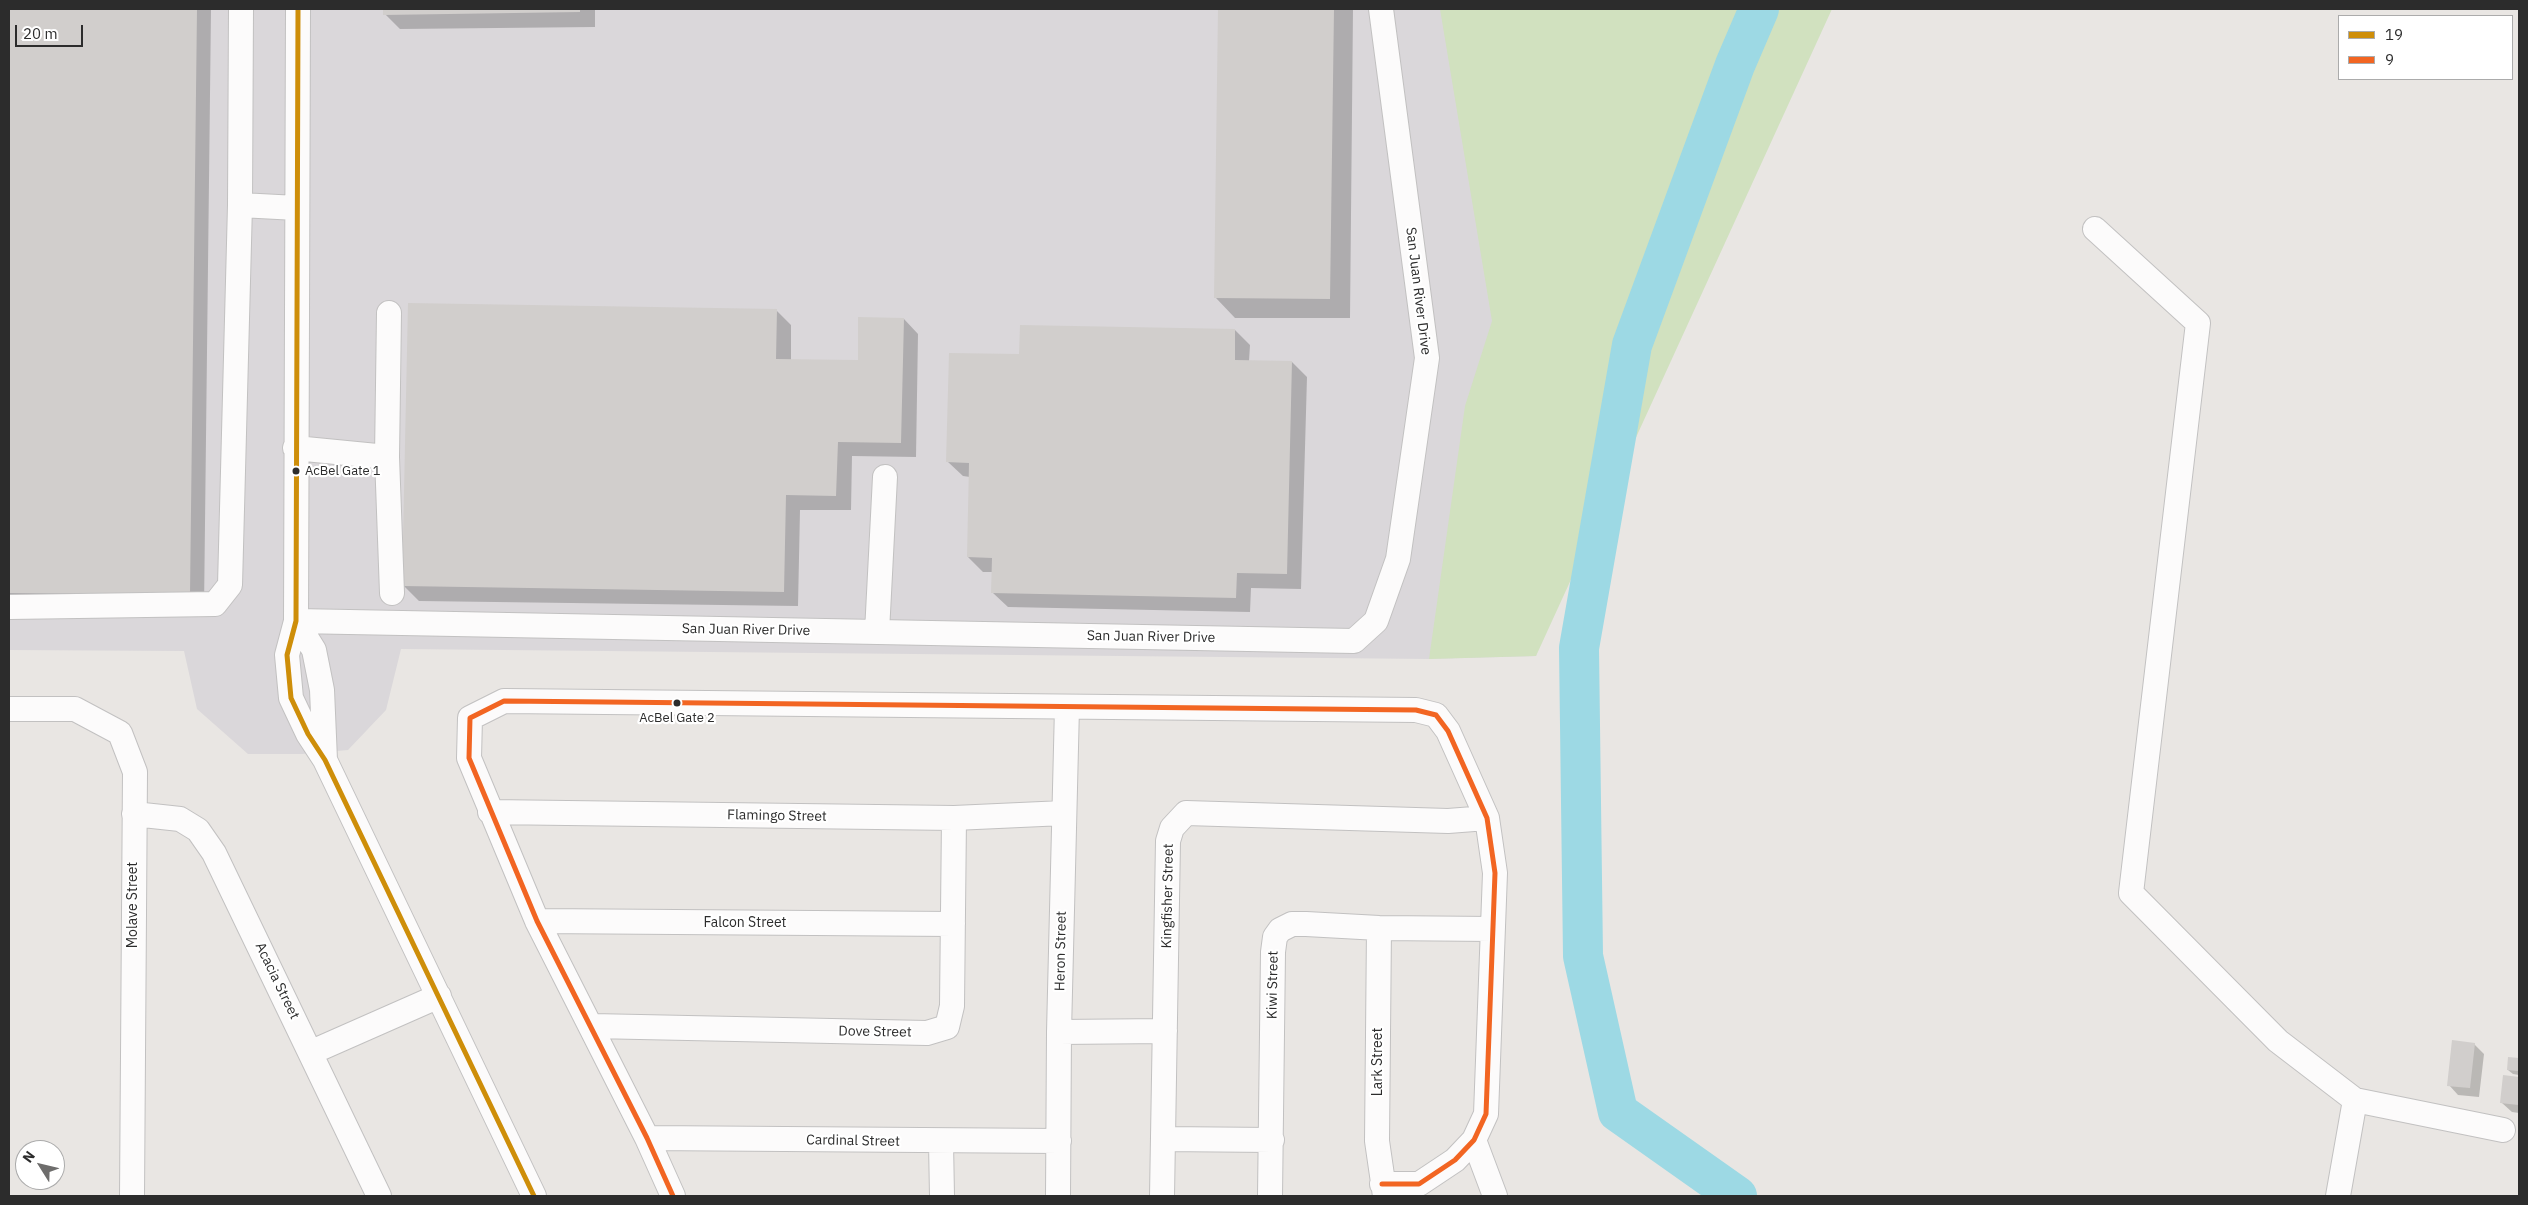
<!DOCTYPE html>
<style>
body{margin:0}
#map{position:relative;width:2528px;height:1205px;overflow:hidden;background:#e9e6e3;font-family:"IBM Plex Sans",sans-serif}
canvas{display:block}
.frame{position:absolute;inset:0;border:10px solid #2c2c2c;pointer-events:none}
.legend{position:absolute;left:2338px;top:15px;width:175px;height:65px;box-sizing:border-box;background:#fff;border:1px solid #ababab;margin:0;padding:6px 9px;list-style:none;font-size:15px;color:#2c2c2c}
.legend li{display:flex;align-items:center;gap:10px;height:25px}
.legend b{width:25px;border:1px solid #ababab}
.north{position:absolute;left:15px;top:1140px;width:50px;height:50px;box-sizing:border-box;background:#fff;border:1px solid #ababab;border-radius:50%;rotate:306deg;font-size:14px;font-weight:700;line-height:20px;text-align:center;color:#2c2c2c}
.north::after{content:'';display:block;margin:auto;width:18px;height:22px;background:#6e6d6c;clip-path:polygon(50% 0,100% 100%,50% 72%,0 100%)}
.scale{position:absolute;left:15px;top:25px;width:68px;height:22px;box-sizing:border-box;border:2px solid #2c2c2c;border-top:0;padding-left:6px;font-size:15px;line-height:18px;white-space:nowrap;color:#2c2c2c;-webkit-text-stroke:4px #fff;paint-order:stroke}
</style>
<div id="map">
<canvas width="2528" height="1205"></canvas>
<div class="frame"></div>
<ul class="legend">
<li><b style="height:6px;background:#ce8e09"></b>19</li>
<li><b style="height:6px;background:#f26522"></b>9</li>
</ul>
<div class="north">N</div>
<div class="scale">20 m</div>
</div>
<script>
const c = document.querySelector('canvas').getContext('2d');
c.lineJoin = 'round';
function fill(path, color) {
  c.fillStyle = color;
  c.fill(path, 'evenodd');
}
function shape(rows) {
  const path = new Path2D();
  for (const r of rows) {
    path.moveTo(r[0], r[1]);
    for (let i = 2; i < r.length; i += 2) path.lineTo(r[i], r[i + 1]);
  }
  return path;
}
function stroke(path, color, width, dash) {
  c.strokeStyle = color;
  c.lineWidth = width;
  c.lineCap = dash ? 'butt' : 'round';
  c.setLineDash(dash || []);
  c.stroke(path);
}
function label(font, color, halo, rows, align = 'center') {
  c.font = font + ' "IBM Plex Sans",sans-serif';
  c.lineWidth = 4.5;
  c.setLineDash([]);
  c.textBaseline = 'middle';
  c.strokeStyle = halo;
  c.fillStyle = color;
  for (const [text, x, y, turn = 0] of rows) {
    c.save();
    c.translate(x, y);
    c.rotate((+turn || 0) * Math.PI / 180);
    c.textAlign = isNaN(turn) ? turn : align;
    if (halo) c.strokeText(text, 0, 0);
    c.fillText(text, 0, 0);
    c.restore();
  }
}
fill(shape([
 [9,9,1702,9,1536,656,1429,659,401,649,386,710,348,750,302,754,248,754,197,709,184,651,9,650]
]), '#dad7da');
fill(shape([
 [1440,9,1832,9,1536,656,1429,659,1465,406,1492,321]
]), '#d1e1bf');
fill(shape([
 [9,9,211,9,204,609,9,607],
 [385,9,595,9,595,27,400,29,385,14],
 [1219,9,1353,9,1350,318,1235,318,1216,298],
 [776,310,791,325,791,360,859,361,904,319,918,334,916,457,852,456,851,510,800,510,798,606,419,601,404,586],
 [1235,330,1250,345,1249,361,1292,362,1307,377,1301,589,1251,588,1250,612,1008,607,993,593,993,572,983,572,968,557,970,477,963,476,948,462,1020,356],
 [2474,1044,2484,1054,2479,1097,2458,1095,2449,1085],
 [2509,1058,2519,1059,2519,1075,2513,1074,2508,1070],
 [2504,1076,2519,1078,2519,1113,2512,1112,2502,1103]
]), '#0003');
stroke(shape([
 [1737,1196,1618,1112,1583,956,1579,648,1632,345,1735,65,1759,9]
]), '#9dd9e4', 40);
fill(shape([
 [9,9,197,9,190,594,9,593],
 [383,9,580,9,580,12,383,15],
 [1218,9,1334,9,1330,299,1214,298],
 [408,303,777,309,776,359,858,360,858,317,904,318,901,443,838,442,836,496,786,495,784,592,402,586],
 [1020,325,1235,329,1235,360,1292,361,1287,574,1237,573,1236,598,991,593,992,558,967,557,969,463,946,462,949,353,1019,354],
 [2452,1040,2475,1043,2470,1088,2447,1086],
 [2508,1057,2519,1058,2519,1071,2507,1070],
 [2503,1075,2519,1077,2519,1105,2500,1103]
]), '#d1cecc');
const minor = shape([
 [298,9,296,621,287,655,291,698,308,734,325,760,534,1196],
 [240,205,297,208],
 [2095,229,2198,323,2131,893,2278,1041,2355,1100,2338,1196],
 [389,313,387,457,392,593],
 [295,448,387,457],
 [9,607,215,604,230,585,240,205,241,9],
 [296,621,1354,641,1376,621,1398,559,1427,358,1381,9],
 [296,621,314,650,322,690,325,760],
 [877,632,885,477],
 [9,709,75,709,120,733,135,772,132,1196],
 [490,812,954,818,1064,813],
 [134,814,180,819,198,830,214,853,379,1196],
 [537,921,953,924],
 [1379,928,1377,1141,1385,1196],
 [592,1026,927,1033,947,1027,952,1006,954,818],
 [1059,1032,1165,1031],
 [312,1052,439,996],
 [2355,1100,2503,1130],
 [647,1138,1059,1141],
 [1163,1139,1272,1140],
 [1474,1140,1495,1196],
 [941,1142,942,1196],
 [673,1196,647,1138,537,921,469,758,470,718,504,701,1416,710,1436,715,1448,731,1487,818,1495,873,1486,1114,1474,1140,1455,1160,1419,1184,1382,1184],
 [1058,1196,1059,1032,1067,707],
 [1162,1196,1168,841,1172,828,1186,813,1448,821,1487,818],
 [1270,1196,1273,952,1275,937,1280,930,1292,924,1306,924,1379,928,1492,929]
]);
stroke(minor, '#c2c1c1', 26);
stroke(minor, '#fcfbfb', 24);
stroke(shape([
 [298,9,296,621,287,655,291,698,308,734,325,760,534,1196]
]), '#ce8e09', 5);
stroke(shape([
 [673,1196,647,1138,537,921,469,758,470,718,504,701,1416,710,1436,715,1448,731,1487,818,1495,873,1486,1114,1474,1140,1455,1160,1419,1184,1382,1184]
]), '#f26522', 5);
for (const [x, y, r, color] of [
 [296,471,4.5,"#2c2c2c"],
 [677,703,4.5,"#2c2c2c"]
]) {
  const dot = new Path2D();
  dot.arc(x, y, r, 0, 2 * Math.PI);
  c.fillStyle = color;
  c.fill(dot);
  stroke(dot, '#fff', 2);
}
label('13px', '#2c2c2c', '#fff', [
 ["AcBel Gate 1",305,471],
 ["AcBel Gate 2",677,718,"center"]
], 'left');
label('14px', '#2c2c2c', '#fff', [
 ["San Juan River Drive",1418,291,83],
 ["San Juan River Drive",746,630,1],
 ["San Juan River Drive",1151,637,1],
 ["Flamingo Street",777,816,1],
 ["Kingfisher Street",1168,896,-89],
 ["Molave Street",133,905,-90],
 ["Falcon Street",745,923],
 ["Heron Street",1061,951,-89],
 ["Acacia Street",277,981,64],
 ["Kiwi Street",1273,985,-89],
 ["Dove Street",875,1032,1],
 ["Lark Street",1378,1062,-90],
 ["Cardinal Street",853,1141,1]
]);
</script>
